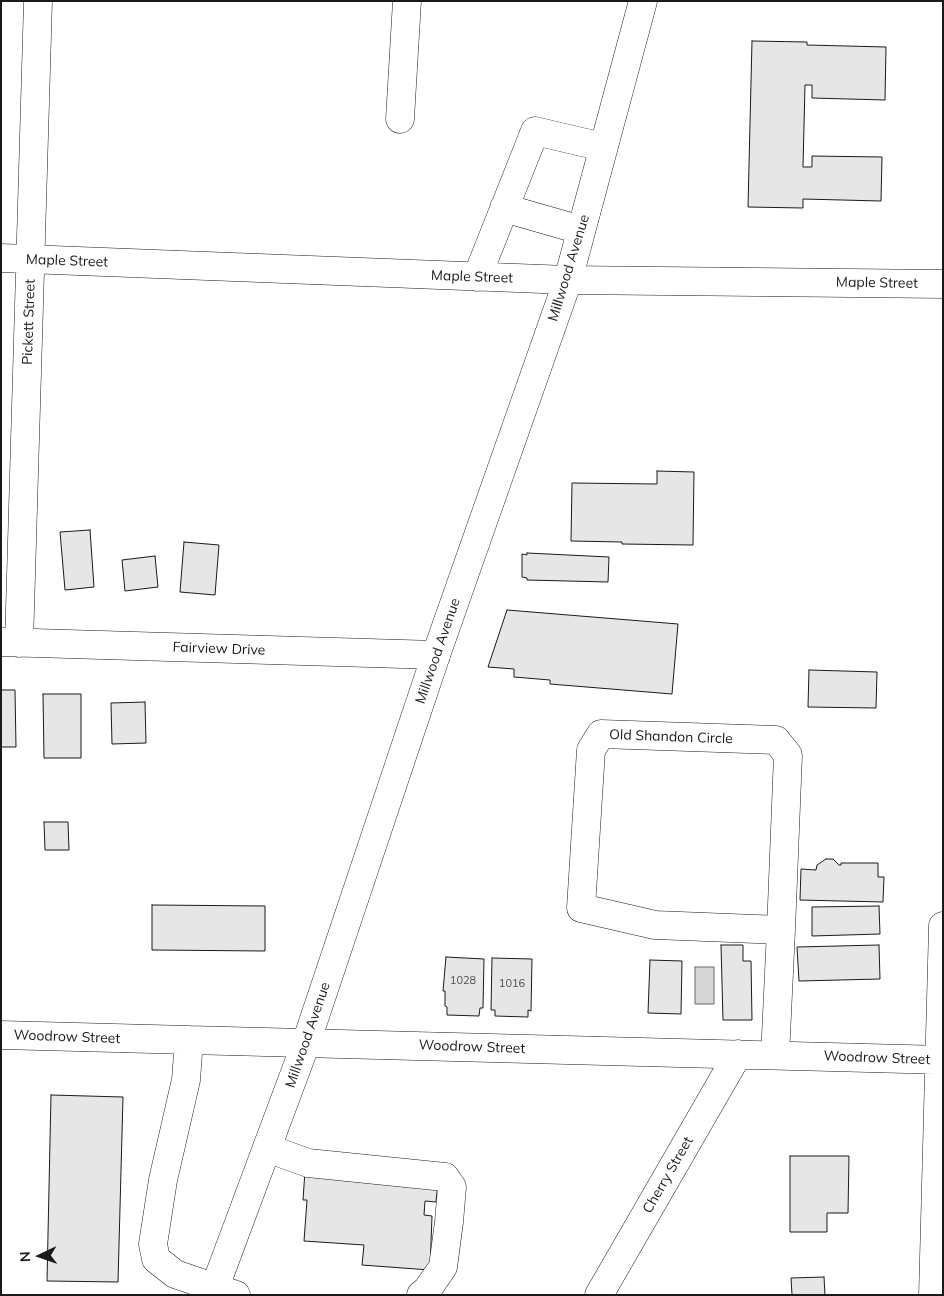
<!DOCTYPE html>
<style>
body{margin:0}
#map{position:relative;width:944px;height:1296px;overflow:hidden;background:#fff;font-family:Mulish,sans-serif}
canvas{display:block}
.frame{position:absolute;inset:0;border:2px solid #1a1a1a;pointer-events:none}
.north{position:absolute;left:15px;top:1231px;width:50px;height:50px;-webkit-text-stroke:4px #fff;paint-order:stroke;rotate:267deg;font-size:14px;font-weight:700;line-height:20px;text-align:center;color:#1a1a1a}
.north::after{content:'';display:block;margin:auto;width:18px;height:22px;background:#1a1a1a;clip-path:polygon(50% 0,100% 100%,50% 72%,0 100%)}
</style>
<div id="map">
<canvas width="944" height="1296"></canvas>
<div class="frame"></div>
<div class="north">N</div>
</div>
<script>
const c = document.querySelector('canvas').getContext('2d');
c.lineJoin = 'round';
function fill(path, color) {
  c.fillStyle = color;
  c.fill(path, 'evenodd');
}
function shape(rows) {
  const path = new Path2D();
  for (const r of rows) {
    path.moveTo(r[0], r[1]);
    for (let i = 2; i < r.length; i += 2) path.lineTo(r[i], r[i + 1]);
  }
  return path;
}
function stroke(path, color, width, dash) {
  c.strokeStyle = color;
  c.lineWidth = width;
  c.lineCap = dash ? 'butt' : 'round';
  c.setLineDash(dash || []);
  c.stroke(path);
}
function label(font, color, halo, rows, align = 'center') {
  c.font = font + ' Mulish,sans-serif';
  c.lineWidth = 4;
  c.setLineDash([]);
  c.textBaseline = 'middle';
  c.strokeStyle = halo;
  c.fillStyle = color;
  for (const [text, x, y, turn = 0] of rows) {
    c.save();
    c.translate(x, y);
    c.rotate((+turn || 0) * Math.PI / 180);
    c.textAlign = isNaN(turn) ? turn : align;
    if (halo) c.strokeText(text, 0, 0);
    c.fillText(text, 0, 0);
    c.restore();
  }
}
const water = shape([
 [695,967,714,967,714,1004,695,1004,695,967]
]);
fill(water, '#d7d7d7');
stroke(water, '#6a6a6a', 1);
const building = shape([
 [752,41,807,42,807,45,886,47,885,100,812,98,812,85,805,85,803,167,812,167,812,156,882,157,881,201,803,199,803,208,748,207,752,41],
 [657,471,694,472,693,545,622,544,622,542,571,541,572,483,657,484,657,471],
 [90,530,94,587,65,590,60,532,90,530],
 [184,542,219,545,215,595,180,592,184,542],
 [527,553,609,557,608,582,527,580,527,578,522,577,522,554,527,555,527,553],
 [155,556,158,587,125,591,122,560,155,556],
 [507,610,678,624,672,694,550,684,550,680,514,677,514,669,488,667,507,610],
 [809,670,877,672,876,708,808,707,809,670],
 [1,690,15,690,16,747,1,747,1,690],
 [43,694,81,694,81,758,44,758,43,694],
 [145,702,146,743,112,744,111,703,145,702],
 [44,822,68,822,69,850,45,850,44,822],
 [826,859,833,859,839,865,841,865,841,863,878,863,878,877,884,877,883,902,800,900,801,869,816,870,817,865,826,859],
 [152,905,265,906,265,951,152,950,152,905],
 [879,906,880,934,812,936,812,907,879,906],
 [721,945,743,945,743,961,751,961,752,1020,723,1020,721,945],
 [879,945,880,979,799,981,797,947,879,945],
 [446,957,484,959,483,1008,480,1008,479,1016,447,1015,447,1007,445,1006,445,991,443,991,446,957],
 [492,958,532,959,531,1011,528,1010,528,1017,495,1016,495,1010,491,1010,492,958],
 [650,960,682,961,681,1014,648,1013,650,960],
 [51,1095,123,1097,118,1282,47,1281,51,1095],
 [790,1156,849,1156,848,1213,827,1213,827,1232,790,1232,790,1156],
 [305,1171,438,1183,436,1202,425,1201,424,1215,432,1216,430,1270,362,1265,364,1245,304,1241,307,1200,303,1200,305,1171],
 [824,1277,825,1295,792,1295,791,1278,824,1277]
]);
fill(building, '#e6e6e6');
stroke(building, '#1a1a1a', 1);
const minor = shape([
 [400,119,407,1],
 [504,208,581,230],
 [1,258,568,280,943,284],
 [477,277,535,131,603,147],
 [1,642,436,655],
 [19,643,38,1],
 [1,1035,943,1060],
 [189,1040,186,1080,163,1180,153,1244,156,1259,175,1274,236,1295],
 [775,1055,776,1036,781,930,788,755,776,740,601,734,591,750,581,908,655,925,781,930],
 [267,1148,308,1163,445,1177,452,1187,449,1222,443,1267,427,1290,421,1295],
 [599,1295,738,1054],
 [933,1295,943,926]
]);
const major = shape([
 [212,1295,306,1043,436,655,568,280,643,1]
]);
stroke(minor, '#1a1a1a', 29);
stroke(major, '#1a1a1a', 29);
stroke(minor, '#fff', 28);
stroke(major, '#fff', 28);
label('11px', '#4d4d4d', null, [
 ["1028",463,981],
 ["1016",512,984]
]);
label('14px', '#1a1a1a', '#fff', [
 ["Maple Street",67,261,2],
 ["Millwood Avenue",569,268,-73],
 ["Maple Street",472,277,2],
 ["Maple Street",877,283,1],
 ["Pickett Street",29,322,-88],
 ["Fairview Drive",219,649,2],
 ["Millwood Avenue",438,651,-71],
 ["Old Shandon Circle",671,737,2],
 ["Millwood Avenue",308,1035,-71],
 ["Woodrow Street",67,1037,2],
 ["Woodrow Street",472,1047,2],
 ["Woodrow Street",877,1058,2],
 ["Cherry Street",668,1175,-60]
]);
</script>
